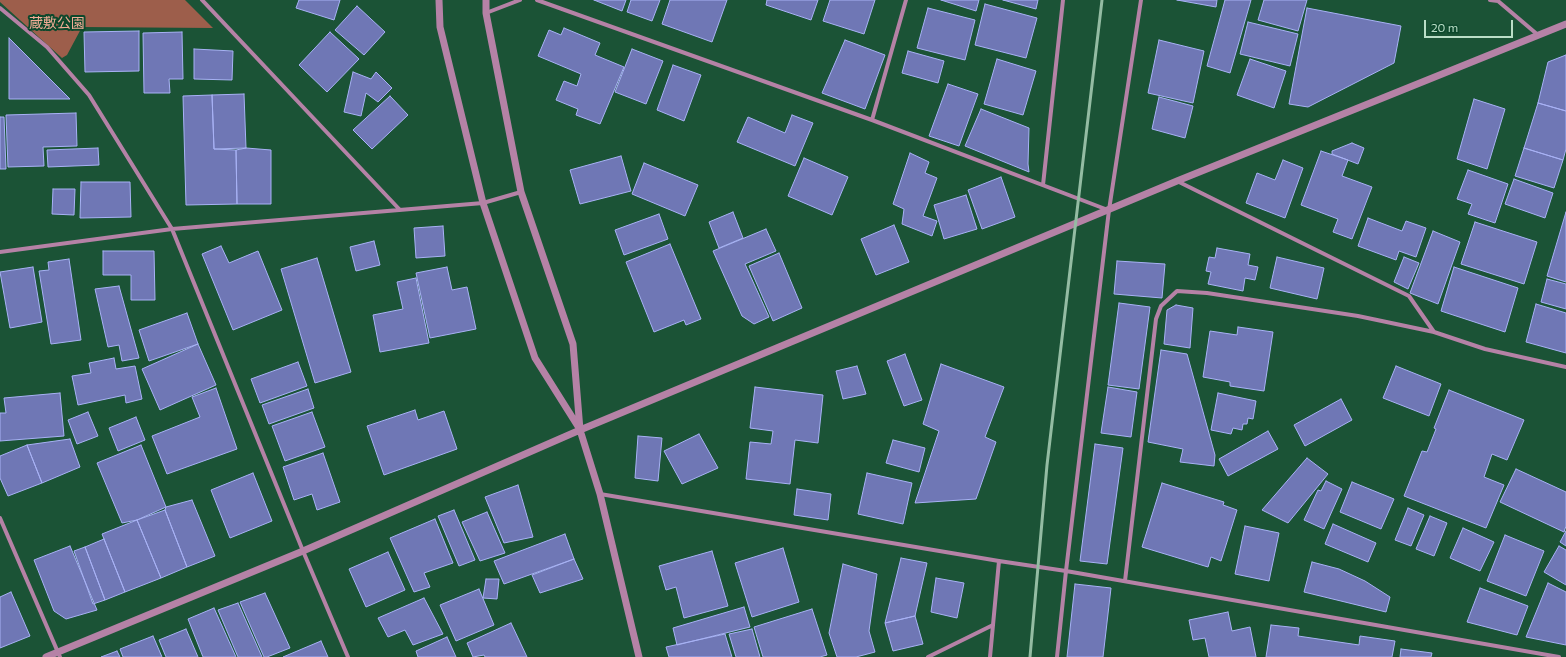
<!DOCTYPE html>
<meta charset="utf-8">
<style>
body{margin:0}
#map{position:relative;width:1566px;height:657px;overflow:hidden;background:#1b5336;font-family:Commissioner,sans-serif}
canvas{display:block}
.scale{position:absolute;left:1424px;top:20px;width:89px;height:18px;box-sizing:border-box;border:2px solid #bbdec7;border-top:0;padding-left:5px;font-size:12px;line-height:14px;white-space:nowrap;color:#bbdec7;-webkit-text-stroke:3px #0c482c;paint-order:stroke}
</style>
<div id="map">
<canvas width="1566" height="657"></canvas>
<div class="scale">20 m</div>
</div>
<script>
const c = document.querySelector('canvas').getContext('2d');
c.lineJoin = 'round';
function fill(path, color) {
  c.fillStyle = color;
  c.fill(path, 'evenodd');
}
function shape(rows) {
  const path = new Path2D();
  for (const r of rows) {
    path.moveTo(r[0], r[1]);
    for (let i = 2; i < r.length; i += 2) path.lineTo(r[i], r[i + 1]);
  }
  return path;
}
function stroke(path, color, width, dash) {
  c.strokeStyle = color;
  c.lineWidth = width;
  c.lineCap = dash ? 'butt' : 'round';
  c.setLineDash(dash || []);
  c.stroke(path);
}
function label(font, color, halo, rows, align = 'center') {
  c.font = font + ' Commissioner,"Noto Sans JP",sans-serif';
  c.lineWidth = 4;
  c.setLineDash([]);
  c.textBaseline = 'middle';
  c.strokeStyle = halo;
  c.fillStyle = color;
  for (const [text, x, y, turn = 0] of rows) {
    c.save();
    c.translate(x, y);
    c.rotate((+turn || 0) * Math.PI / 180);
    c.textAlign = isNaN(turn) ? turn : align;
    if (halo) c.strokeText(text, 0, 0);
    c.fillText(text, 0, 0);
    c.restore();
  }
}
fill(shape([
 [0,0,185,0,213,28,82,27,67,55,62,58,0,2]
]), '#9d5e4b');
const building = shape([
 [299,0,340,0,334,20,296,8,299,0],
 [594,0,626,0,622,11,594,0],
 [631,0,660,0,652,21,627,12,631,0],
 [670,0,727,0,712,42,662,24,670,0],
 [767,0,818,0,811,20,766,5,767,0],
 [830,0,875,0,864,34,823,21,830,0],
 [941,0,979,0,976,11,941,0],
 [1003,0,1038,0,1036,9,1003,0],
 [1177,0,1217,0,1216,7,1177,0],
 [1225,0,1251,0,1230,73,1207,66,1225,0],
 [1264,0,1307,0,1298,31,1258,20,1264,0],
 [985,4,1037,18,1026,58,975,45,985,4],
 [357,6,385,32,364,55,335,30,357,6],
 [928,8,975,20,965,60,917,48,928,8],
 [1307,8,1401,26,1394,63,1308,107,1289,104,1307,8],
 [1248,22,1298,34,1290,66,1240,54,1248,22],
 [564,28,600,43,595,55,624,67,600,124,576,115,578,109,556,100,564,81,577,86,581,74,538,56,549,30,561,35,564,28],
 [139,31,139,71,85,72,84,32,139,31],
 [182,32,183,79,169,79,170,93,144,93,143,33,182,32],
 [330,32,359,59,327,92,299,65,330,32],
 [9,38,70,99,9,99,9,38],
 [845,40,885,55,865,109,822,93,845,40],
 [1159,40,1204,51,1193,103,1148,93,1159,40],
 [194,49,233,51,232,80,194,79,194,49],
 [632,49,663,61,646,104,615,92,632,49],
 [908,51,944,61,938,83,902,73,908,51],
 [1566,55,1566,111,1538,103,1548,62,1566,55],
 [997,59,1036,71,1023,115,984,104,997,59],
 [1250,59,1286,71,1274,108,1237,95,1250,59],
 [673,65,701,75,684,121,657,110,673,65],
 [353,72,371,79,376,72,392,88,378,102,366,93,361,116,344,112,353,72],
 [948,84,978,94,959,146,929,136,948,84],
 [244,94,246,148,214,149,212,95,244,94],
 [212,95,214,149,236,150,237,204,186,205,183,96,212,95],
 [390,96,408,115,372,149,353,130,390,96],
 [1159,97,1193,106,1185,138,1152,129,1159,97],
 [1474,99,1505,109,1487,169,1457,159,1474,99],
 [1538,103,1566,111,1566,149,1563,160,1524,148,1538,103],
 [981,109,1029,128,1028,164,1029,172,965,146,981,109],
 [76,113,77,146,43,147,44,166,8,167,6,115,76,113],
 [792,115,813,123,795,166,737,142,748,117,785,133,792,115],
 [0,117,4,117,6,169,0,169,0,117],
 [1352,143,1364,148,1358,164,1332,154,1332,151,1352,143],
 [98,148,99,165,48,167,47,150,98,148],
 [246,148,271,150,271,204,237,204,236,150,246,148],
 [1524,148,1563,160,1554,188,1515,176,1524,148],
 [1321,151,1348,160,1342,176,1372,187,1352,239,1333,232,1338,219,1301,205,1321,151],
 [910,153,929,162,925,173,937,178,923,216,937,221,932,236,902,224,904,209,893,204,910,153],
 [621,156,631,191,580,204,570,170,621,156],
 [804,158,848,177,832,215,788,196,804,158],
 [1283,160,1303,168,1285,218,1246,203,1257,173,1275,180,1283,160],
 [644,163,698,185,685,216,632,194,644,163],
 [1468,170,1508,184,1495,223,1468,214,1472,204,1457,199,1468,170],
 [1001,177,1015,217,982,229,968,190,1001,177],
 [1514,179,1553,193,1545,218,1505,204,1514,179],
 [81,182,130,182,131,217,80,218,81,182],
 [53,189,75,189,74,215,52,214,53,189],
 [966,195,977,229,944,239,934,205,966,195],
 [733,212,743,238,719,248,709,222,733,212],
 [1566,212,1566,282,1547,276,1566,212],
 [659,214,668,239,624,255,615,230,659,214],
 [1368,218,1402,231,1406,221,1426,228,1416,257,1399,251,1396,260,1358,246,1368,218],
 [1475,222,1537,242,1524,284,1461,264,1475,222],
 [894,225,909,262,876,275,861,239,894,225],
 [443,226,445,256,416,258,414,228,443,226],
 [766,229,776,251,745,264,769,317,754,324,742,316,713,251,766,229],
 [1433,231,1460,242,1438,304,1410,293,1433,231],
 [374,241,380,265,356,271,350,247,374,241],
 [670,244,701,319,686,325,684,320,654,332,626,262,670,244],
 [221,246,229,263,258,251,282,310,233,330,202,254,221,246],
 [1217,248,1250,254,1248,265,1258,267,1255,280,1245,278,1243,291,1208,284,1211,272,1206,271,1209,257,1215,258,1217,248],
 [103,251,154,251,155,300,131,300,131,275,103,275,103,251],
 [779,253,802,308,773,321,749,266,779,253],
 [1277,257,1324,268,1317,299,1270,288,1277,257],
 [1404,257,1419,263,1408,289,1394,282,1404,257],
 [317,258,351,372,315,383,281,269,317,258],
 [69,259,81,340,51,344,39,271,49,270,48,262,69,259],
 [1117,261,1165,264,1162,298,1114,294,1117,261],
 [33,267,42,322,10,328,0,272,33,267],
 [447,267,452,290,467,287,476,329,430,338,416,273,447,267],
 [1454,267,1518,288,1505,332,1441,311,1454,267],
 [416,278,429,343,380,352,373,315,403,309,397,282,416,278],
 [1547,279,1566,284,1566,309,1541,302,1547,279],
 [119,286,139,358,122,361,119,345,108,347,95,289,119,286],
 [1119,303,1150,307,1139,389,1108,385,1119,303],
 [1536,304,1566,313,1566,353,1526,342,1536,304],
 [1176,305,1193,308,1190,348,1164,344,1167,310,1176,305],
 [187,313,198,344,149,361,139,330,187,313],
 [1238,327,1273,332,1264,391,1230,386,1230,382,1203,377,1210,331,1237,335,1238,327],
 [198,344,216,385,160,410,142,369,198,344],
 [1161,350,1187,354,1215,455,1214,466,1180,462,1183,449,1148,442,1161,350],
 [905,354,922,400,904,406,887,361,905,354],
 [114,358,116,369,135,366,142,399,126,403,125,395,78,405,72,376,91,373,89,363,114,358],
 [298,362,307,386,260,403,251,379,298,362],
 [941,364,1004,387,985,437,996,442,976,499,915,503,939,431,923,424,941,364],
 [857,366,866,394,843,399,836,371,857,366],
 [1396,366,1441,384,1429,416,1383,398,1396,366],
 [755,387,823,395,818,443,795,440,790,484,746,479,750,442,771,444,773,431,750,428,755,387],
 [1108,387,1137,392,1131,437,1101,433,1108,387],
 [216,388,237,449,167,474,152,436,200,417,192,397,216,388],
 [308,389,314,408,269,424,262,405,308,389],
 [1449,390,1524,420,1507,460,1492,454,1484,477,1504,485,1486,528,1404,496,1422,451,1427,452,1436,429,1434,428,1449,390],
 [60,393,64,436,0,441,0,413,6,413,4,398,60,393],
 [1218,393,1256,401,1253,419,1248,418,1247,424,1243,424,1242,430,1233,428,1231,434,1211,430,1218,393],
 [1341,399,1352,420,1305,446,1294,425,1341,399],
 [415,410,418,420,444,411,457,449,384,475,367,426,415,410],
 [88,412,98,436,77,444,68,420,88,412],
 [312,412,325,447,285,461,272,426,312,412],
 [136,417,145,440,118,451,109,428,136,417],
 [1268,431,1278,449,1228,476,1219,459,1268,431],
 [699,434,718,468,682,484,664,451,699,434],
 [638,436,662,438,658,481,635,478,638,436],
 [70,439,80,467,42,483,27,445,70,439],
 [893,440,925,448,919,472,886,463,893,440],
 [1095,444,1123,448,1107,564,1080,561,1095,444],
 [27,445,42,483,8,496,0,478,0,456,27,445],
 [141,445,166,507,137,520,122,523,97,463,141,445],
 [323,453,340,502,317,510,312,494,294,500,283,467,323,453],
 [1307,458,1328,474,1288,523,1262,510,1307,458],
 [1516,469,1566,492,1566,526,1564,532,1500,502,1516,469],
 [253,473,272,521,230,538,211,490,253,473],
 [867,473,912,483,903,524,858,514,867,473],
 [1326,481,1342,489,1324,529,1304,520,1318,490,1321,491,1326,481],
 [1352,482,1394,499,1381,529,1340,512,1352,482],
 [1162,483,1224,502,1223,505,1237,510,1221,561,1211,557,1208,567,1142,547,1162,483],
 [518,485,533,537,504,543,485,497,518,485],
 [797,489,831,494,828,520,794,515,797,489],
 [192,500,215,556,187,567,165,510,166,507,192,500],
 [1408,508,1424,515,1411,546,1395,540,1408,508],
 [165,510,187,567,161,578,137,520,165,510],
 [454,510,475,560,459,566,438,516,454,510],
 [487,512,505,553,480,561,462,522,487,512],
 [1430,516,1447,523,1434,556,1416,549,1430,516],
 [435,519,453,563,424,573,430,587,414,592,390,538,435,519],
 [137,520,161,578,125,592,102,534,137,520],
 [1333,524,1376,543,1368,562,1325,544,1333,524],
 [1245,526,1279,533,1269,581,1235,574,1245,526],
 [1463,528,1494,542,1480,571,1450,558,1463,528],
 [1566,531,1566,546,1560,542,1566,531],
 [565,534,574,559,504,584,494,561,565,534],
 [1505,535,1544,551,1526,596,1487,581,1505,535],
 [104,539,125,592,105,600,85,547,104,539],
 [70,546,97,610,66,619,54,611,34,560,70,546],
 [1559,546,1566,550,1566,585,1544,572,1559,546],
 [85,547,105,600,93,604,74,551,85,547],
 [783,548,799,602,752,617,735,563,783,548],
 [712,551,728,606,684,618,676,587,666,590,659,566,712,551],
 [388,552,405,590,366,607,349,569,388,552],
 [901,558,927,563,915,616,885,623,901,558],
 [574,559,583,579,540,593,532,575,574,559],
 [1312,562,1339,569,1365,581,1390,597,1386,612,1304,592,1312,562],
 [843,564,877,574,869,631,875,652,856,657,837,657,829,633,843,564],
 [936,578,964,583,957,618,931,612,936,578],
 [486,579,499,579,497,599,483,598,486,579],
 [1548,583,1566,592,1566,645,1526,637,1548,583],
 [1075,584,1111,588,1103,657,1067,657,1075,584],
 [1480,588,1528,606,1517,635,1467,622,1480,588],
 [479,589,494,625,456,641,440,605,479,589],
 [11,592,30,636,0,648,0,597,11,592],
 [265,593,290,648,267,657,264,657,240,602,265,593],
 [424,598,443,634,413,645,405,630,388,637,378,618,424,598],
 [238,603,262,657,238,657,218,610,238,603],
 [744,607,750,627,677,645,673,628,744,607],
 [214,608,236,657,203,657,188,619,214,608],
 [812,609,827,655,820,657,763,657,754,627,812,609],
 [1228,612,1232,631,1250,627,1256,657,1209,657,1205,638,1193,640,1189,620,1228,612],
 [915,616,923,644,893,651,885,623,915,616],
 [511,623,527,657,485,657,484,655,473,657,467,643,511,623],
 [1271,625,1299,628,1298,636,1359,645,1360,636,1395,641,1392,657,1266,657,1271,625],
 [186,629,198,657,166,657,159,640,186,629],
 [752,629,760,657,736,657,729,634,752,629],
 [725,634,732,657,669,657,666,647,725,634],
 [153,636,162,657,123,657,120,649,153,636],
 [447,637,456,657,418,657,416,651,447,637],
 [321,641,328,657,283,657,321,641],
 [1401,649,1432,653,1431,657,1400,657,1401,649],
 [117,651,120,657,101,657,117,651]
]);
fill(building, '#6f77b5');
stroke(building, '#a8b2f5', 1);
stroke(shape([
 [202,0,400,210],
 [537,0,872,120,1108,210],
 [1490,0,1498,1,1538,35],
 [0,8,47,47,89,95,172,229,303,551,348,657],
 [486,13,520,0],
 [872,120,906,0],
 [1177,181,1409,296,1434,332,1485,349,1566,367],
 [1043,185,1063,0],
 [0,252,172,229,483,203,521,192],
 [600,494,999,561,1066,571,1559,657],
 [0,518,60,657],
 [1125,581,1156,319,1161,306,1177,291,1207,293,1358,316,1434,332],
 [928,657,993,625],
 [990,657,999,561],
 [1057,657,1066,571,1109,210,1141,0]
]), '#b582a6', 4);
stroke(shape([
 [439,0,440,27,483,203,535,358,579,428],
 [486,0,486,13,521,192,573,344,580,430,600,494,639,657],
 [46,657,303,551,580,430,1177,181,1566,24]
]), '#b582a6', 7);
stroke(shape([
 [1030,657,1047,465,1102,0]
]), '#94bca3', 3);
label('14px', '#f1ac96', '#0c482c', [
 ["蔵敷公園",57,23]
]);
</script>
